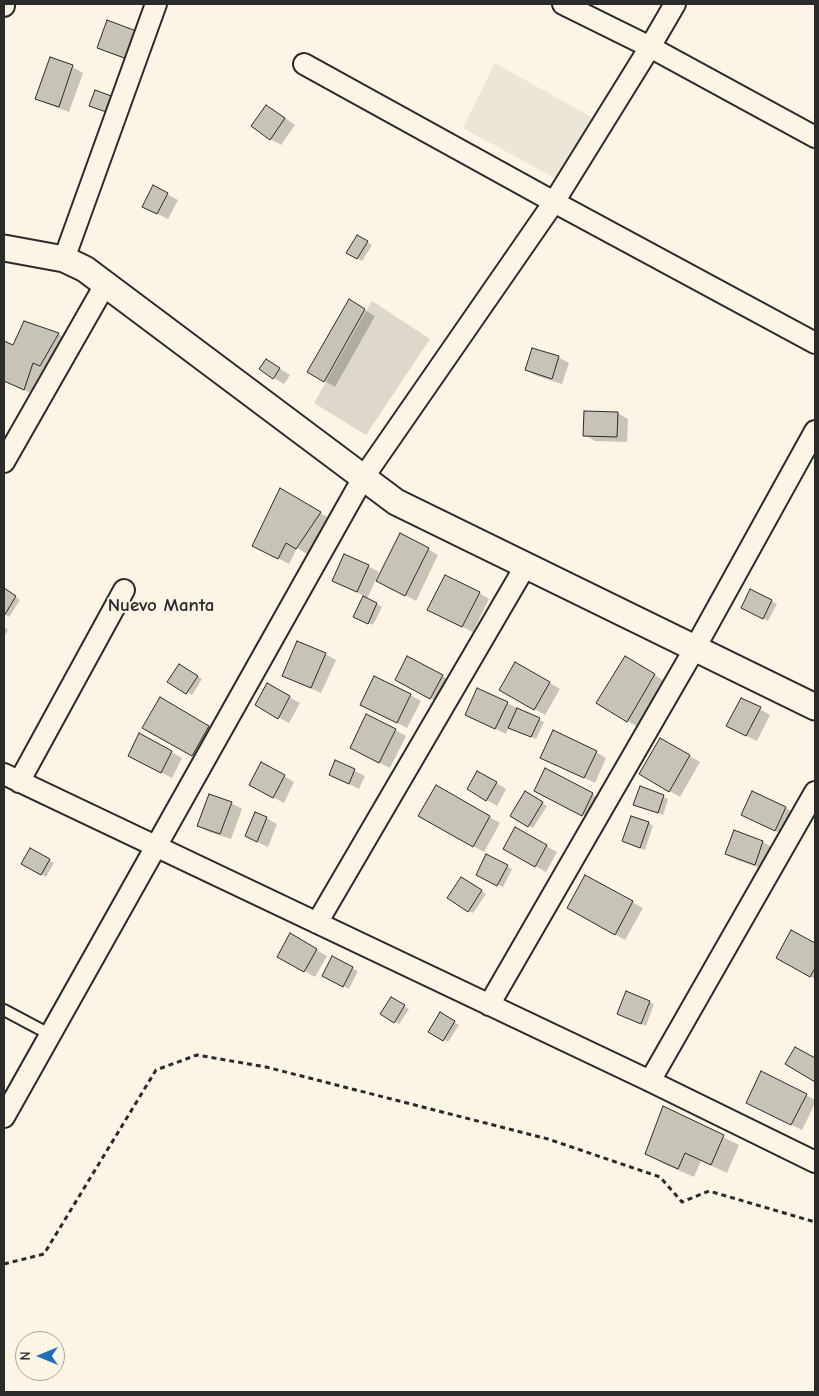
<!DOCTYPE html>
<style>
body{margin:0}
#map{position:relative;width:819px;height:1396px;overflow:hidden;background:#fcf5e5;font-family:"Comic Neue",sans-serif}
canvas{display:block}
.frame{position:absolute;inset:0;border:5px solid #2b2b2b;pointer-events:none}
.north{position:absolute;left:15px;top:1331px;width:50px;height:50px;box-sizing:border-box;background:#fcf5e5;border:1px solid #a8a49b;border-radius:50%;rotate:270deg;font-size:14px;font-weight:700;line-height:20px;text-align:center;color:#2b2b2b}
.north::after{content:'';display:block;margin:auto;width:18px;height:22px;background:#1f6fb2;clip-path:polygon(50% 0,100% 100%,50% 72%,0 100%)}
</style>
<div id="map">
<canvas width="819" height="1396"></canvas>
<div class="frame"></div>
<div class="north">N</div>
</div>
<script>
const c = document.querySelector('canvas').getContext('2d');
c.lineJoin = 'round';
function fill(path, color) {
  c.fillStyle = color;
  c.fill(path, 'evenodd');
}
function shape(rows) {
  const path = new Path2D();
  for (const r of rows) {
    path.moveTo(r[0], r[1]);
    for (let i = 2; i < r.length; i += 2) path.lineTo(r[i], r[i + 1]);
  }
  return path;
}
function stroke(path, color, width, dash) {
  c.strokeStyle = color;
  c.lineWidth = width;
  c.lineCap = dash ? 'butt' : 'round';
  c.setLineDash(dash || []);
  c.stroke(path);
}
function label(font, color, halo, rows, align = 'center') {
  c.font = font + ' "Comic Neue",sans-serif';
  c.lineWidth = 4;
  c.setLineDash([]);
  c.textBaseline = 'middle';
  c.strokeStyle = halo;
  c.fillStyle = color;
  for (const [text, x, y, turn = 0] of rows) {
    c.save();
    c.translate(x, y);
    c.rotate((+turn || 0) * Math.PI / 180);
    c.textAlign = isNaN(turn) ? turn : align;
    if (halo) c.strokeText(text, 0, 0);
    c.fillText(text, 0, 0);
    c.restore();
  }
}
fill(shape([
 [495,63,598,121,562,182,463,128]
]), '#ece6d7');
fill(shape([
 [372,301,430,339,366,435,314,403]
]), '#ded8ca');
fill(shape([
 [107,22,140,65,109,53,98,47],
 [72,67,83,73,69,112,47,104,36,98],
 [277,112,295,125,281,145,270,139],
 [167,194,178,200,168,219,154,212],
 [358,236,372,245,362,261,348,253],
 [349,301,375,316,335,387,309,372],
 [58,334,69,340,51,371,43,368,35,395,4,381,4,342,14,346],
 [558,357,569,363,562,384,537,376,526,370],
 [277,367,290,375,284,384,274,378],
 [617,413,628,419,627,442,595,441,585,435],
 [280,490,331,519,307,554,297,548,289,564,264,551],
 [428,549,438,555,416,601,388,586],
 [368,566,379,572,367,599,382,607,373,625,355,616,364,596,333,581],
 [4,589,20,600,9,617,4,614],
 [751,590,777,604,768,621,747,610],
 [479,593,489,599,473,632,439,616],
 [4,627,8,630,4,637],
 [325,654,336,660,321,693,294,681],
 [625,658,665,681,638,727,598,703],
 [515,663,560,689,545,715,500,689],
 [179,665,202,679,192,695,169,681],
 [442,676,453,682,441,704,407,686],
 [267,685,300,703,289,723,256,705],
 [410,695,421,701,407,728,372,710],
 [160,699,219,733,203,761,144,727],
 [507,703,544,722,536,739,509,727,506,734,466,715],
 [760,709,770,715,757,741,738,732],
 [395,730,406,736,390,768,362,754],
 [140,735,182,758,172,778,140,761],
 [661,739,700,762,680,797,641,774],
 [596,752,606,758,595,783,552,763],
 [336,762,365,776,359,789,341,780],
 [478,772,506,789,497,806,468,789],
 [284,776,294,782,284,803,261,791],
 [436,787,500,823,484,852,420,816],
 [641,788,668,799,663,815,635,804],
 [525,793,547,806,533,828,512,816],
 [592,794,603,800,593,820,546,796],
 [231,803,242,809,231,839,209,832,199,826],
 [786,808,796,814,786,836,753,820],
 [266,818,277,824,268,847,257,842],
 [649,823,653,826,645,850,629,844],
 [515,829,557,852,546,872,504,849],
 [735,832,763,842,773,848,766,870,737,860,727,854],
 [31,850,54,863,46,877,23,863],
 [507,866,512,869,503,887,482,877],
 [586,876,643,908,625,940,568,908],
 [466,881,486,894,473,913,468,911],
 [792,931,815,944,815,979,778,958],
 [290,935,327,956,315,977,278,956],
 [332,958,358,971,349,989,324,976],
 [392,999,409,1009,399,1024,382,1014],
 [649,1002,654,1004,646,1026,623,1016],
 [441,1014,459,1025,448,1042,430,1031],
 [806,1095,815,1100,815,1103,802,1130,758,1108],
 [663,1108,739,1145,727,1173,701,1161,694,1177,662,1163,647,1154]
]), '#0003');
const building = shape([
 [107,20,139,32,130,60,97,48,107,20],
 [50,57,73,65,59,107,35,99,50,57],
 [95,90,114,97,109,113,89,106,95,90],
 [266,105,285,118,270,140,251,126,266,105],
 [153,185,168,193,157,214,142,207,153,185],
 [357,235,368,241,357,259,346,253,357,235],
 [349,299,365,309,324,382,307,372,349,299],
 [24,321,59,333,40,366,33,363,24,390,4,381,4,341,13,345,24,321],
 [532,348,559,356,552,379,525,370,532,348],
 [266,359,280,368,273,379,259,369,266,359],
 [584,411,618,412,617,437,583,436,584,411],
 [280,488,321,512,296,549,286,543,278,559,252,546,280,488],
 [400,533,429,548,405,596,376,581,400,533],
 [344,554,369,565,357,592,332,581,344,554],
 [445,575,480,592,462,627,427,610,445,575],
 [4,588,16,596,4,616,4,588],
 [750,589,772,600,763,619,741,608,750,589],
 [363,596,377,603,368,624,353,617,363,596],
 [297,641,326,653,311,688,282,676,297,641],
 [407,656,443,675,430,699,395,680,407,656],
 [625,656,655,674,627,722,596,703,625,656],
 [515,662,550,682,534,710,499,690,515,662],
 [179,664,198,676,186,694,167,682,179,664],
 [374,676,411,694,397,723,360,705,374,676],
 [267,683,290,696,278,719,255,705,267,683],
 [477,688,508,702,495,729,465,715,477,688],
 [160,697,209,726,192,756,142,728,160,697],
 [741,698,761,707,746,736,726,726,741,698],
 [517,708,540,718,531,737,508,728,517,708],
 [366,714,396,729,379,763,350,748,366,714],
 [553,730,597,751,584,778,540,758,553,730],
 [139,733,172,751,161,773,128,756,139,733],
 [660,738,690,755,669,792,639,774,660,738],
 [335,760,355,769,349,784,329,775,335,760],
 [261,762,285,775,273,798,249,785,261,762],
 [545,768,593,793,582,816,534,791,545,768],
 [477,771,497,782,486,801,467,789,477,771],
 [436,785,490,816,473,847,418,816,436,785],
 [640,786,664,795,658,813,633,805,640,786],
 [525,791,543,802,528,827,510,816,525,791],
 [752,791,786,807,775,831,741,815,752,791],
 [209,794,232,802,220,834,197,826,209,794],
 [255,812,267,817,257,842,245,836,255,812],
 [631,816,649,822,640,848,622,841,631,816],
 [515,827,547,845,535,867,503,849,515,827],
 [734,830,763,841,755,865,725,854,734,830],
 [30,848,50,859,41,875,21,864,30,848],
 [486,854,508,865,497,886,476,875,486,854],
 [585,875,633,901,615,935,567,908,585,875],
 [461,877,482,890,468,912,447,898,461,877],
 [791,930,815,943,815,968,810,977,776,958,791,930],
 [290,933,317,949,304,972,277,957,290,933],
 [332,956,353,967,343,987,322,976,332,956],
 [626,991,650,1001,641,1024,617,1014,626,991],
 [391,997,405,1005,394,1023,380,1014,391,997],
 [440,1012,455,1021,443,1041,428,1032,440,1012],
 [795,1047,815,1058,815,1082,785,1064,795,1047],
 [761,1071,807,1094,791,1125,746,1103,761,1071],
 [663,1106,724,1135,711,1165,685,1153,678,1169,645,1154,663,1106]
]);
fill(building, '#c8c3b7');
stroke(building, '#2b2b2b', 1);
const service = shape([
 [4,1010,51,1035]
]);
const minor = shape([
 [563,4,650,47,815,137],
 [4,6,4,4],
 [304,64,554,202,815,343],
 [64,259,156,4],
 [4,462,106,283],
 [4,774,650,1081,815,1162],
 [19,782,124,590],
 [317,923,526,565],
 [489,1005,695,648,815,431],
 [650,1081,815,792],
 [4,1117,363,478,554,202,650,47,675,4]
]);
const tertiary = shape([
 [4,248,64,259,85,269,396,502,815,707]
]);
stroke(service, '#2b2b2b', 14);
stroke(minor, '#2b2b2b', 24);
stroke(tertiary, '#2b2b2b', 29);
stroke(shape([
 [4,1264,44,1254,156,1070,197,1055,266,1067,548,1139,660,1177,682,1202,709,1191,815,1222]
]), '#2b2b2b', 3, [5, 4]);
stroke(service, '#fcf5e5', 10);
stroke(minor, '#fcf5e5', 20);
stroke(tertiary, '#fcf5e5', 25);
label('bold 19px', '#2b2b2b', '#fcf5e5', [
 ["Nuevo Manta",161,606]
]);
</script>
